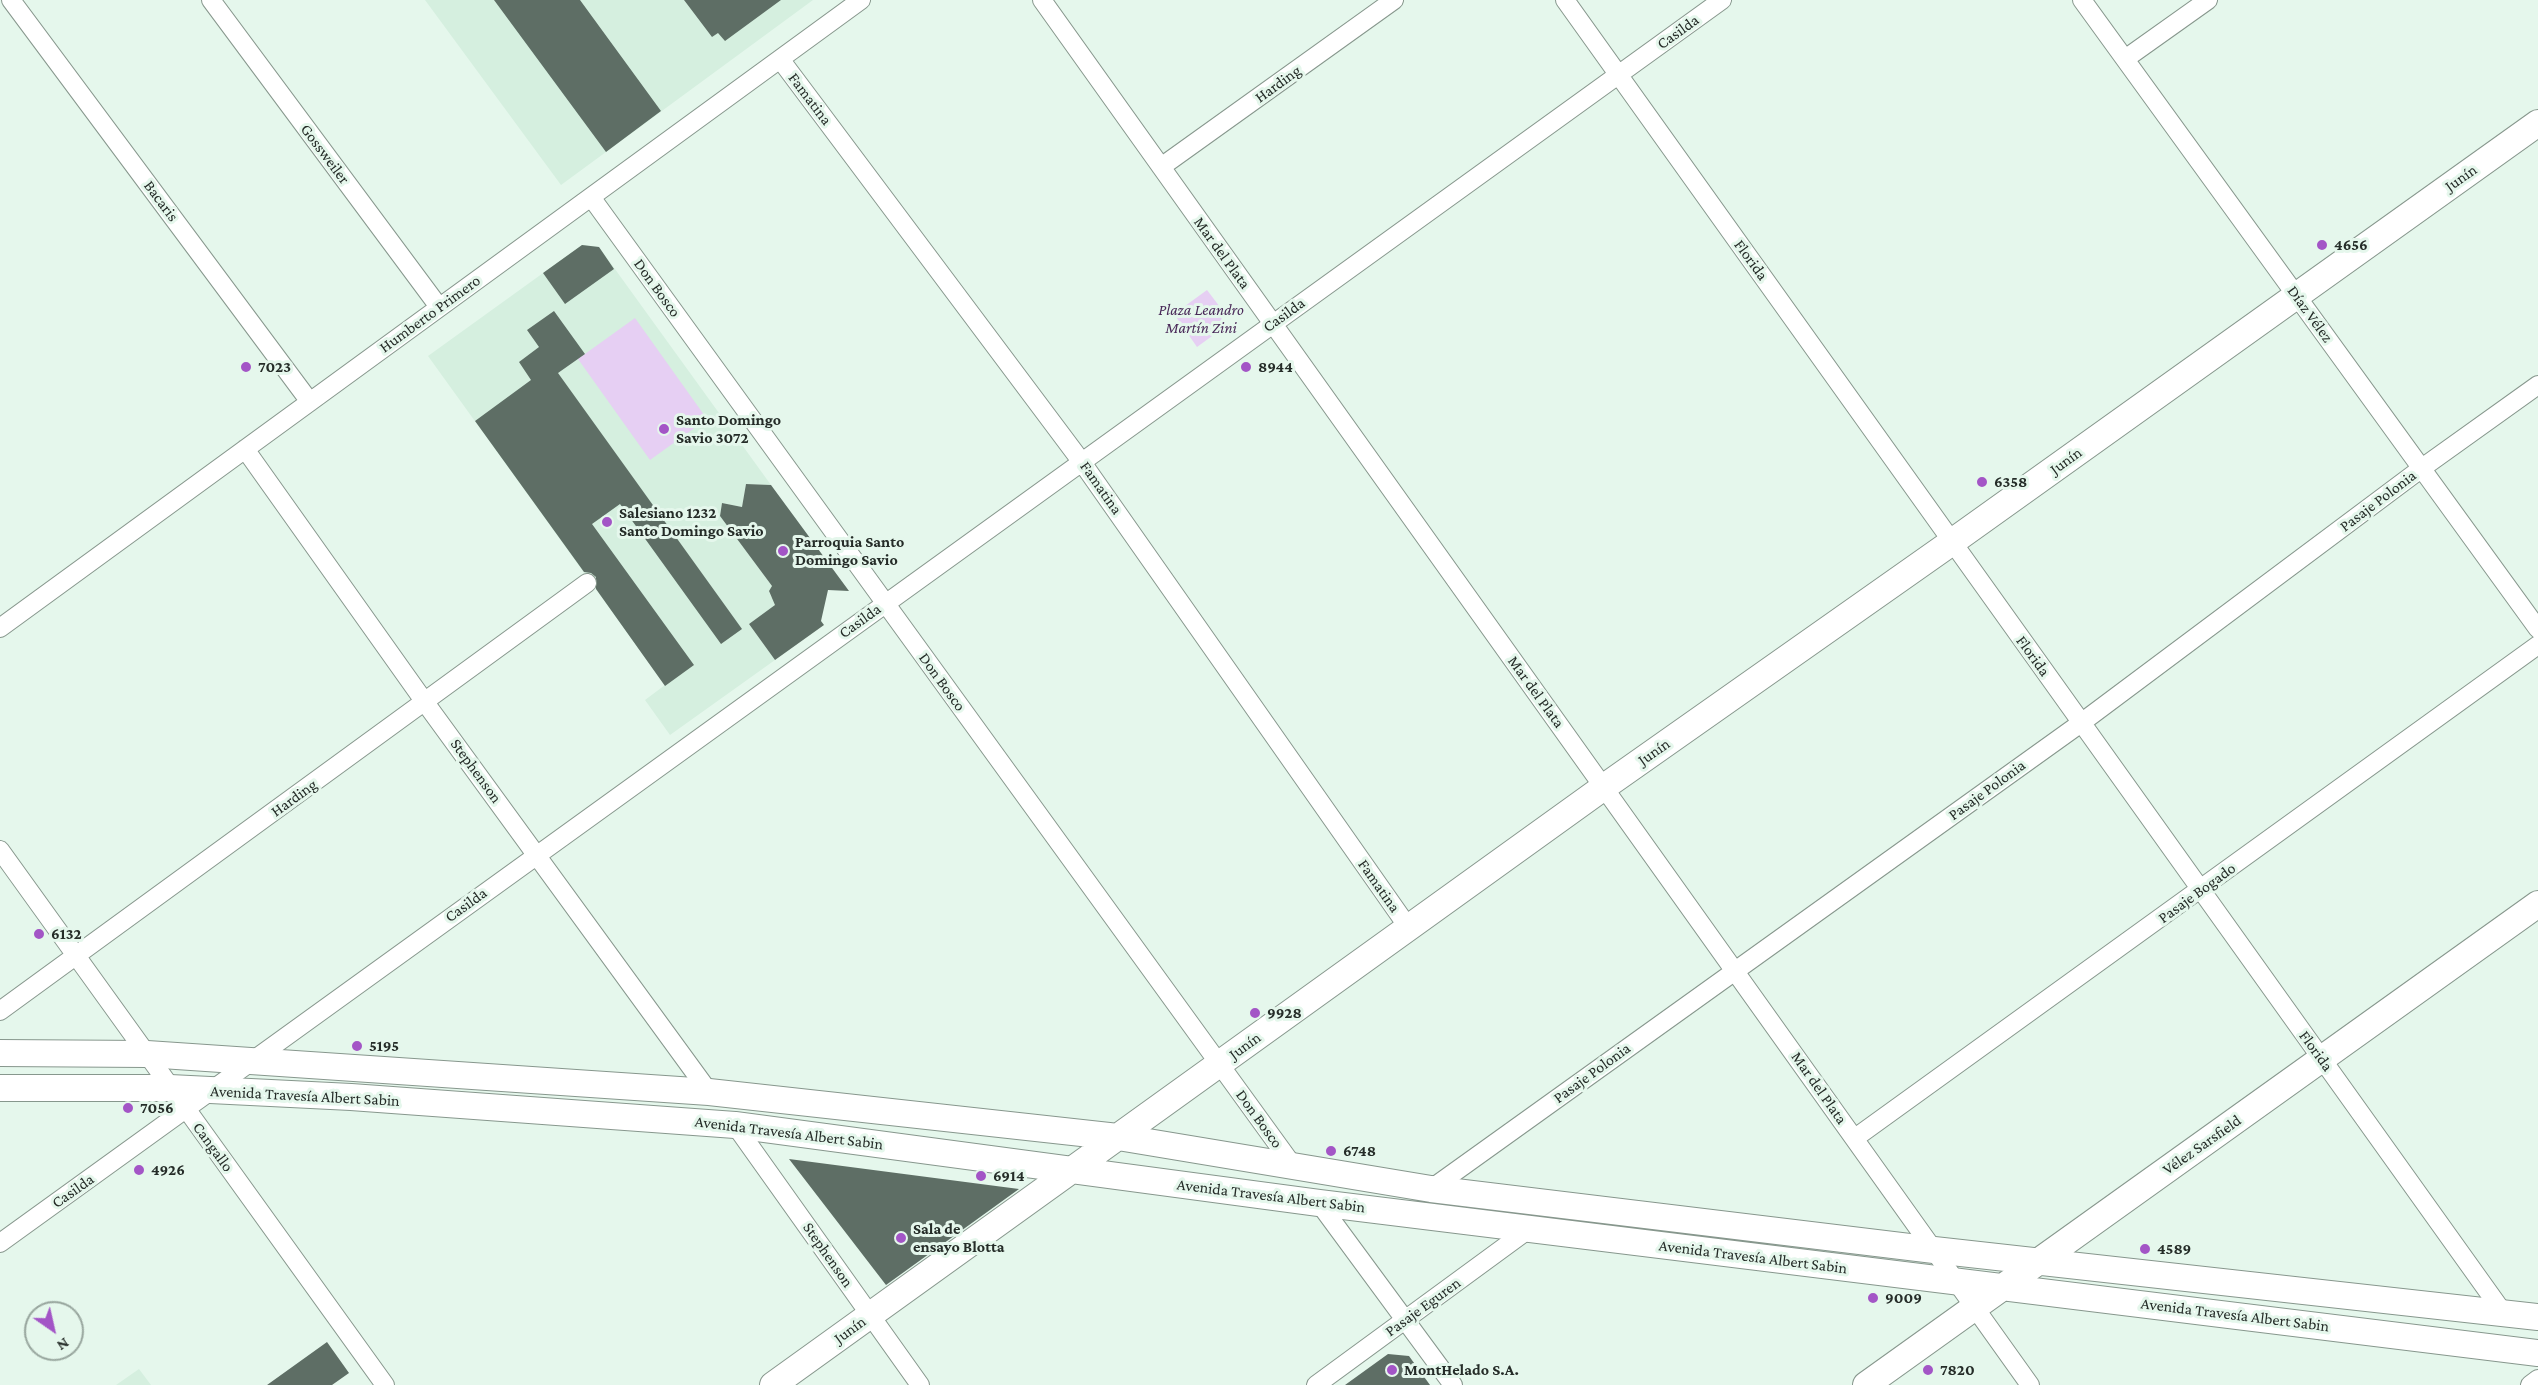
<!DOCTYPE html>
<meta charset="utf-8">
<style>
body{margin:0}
#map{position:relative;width:2538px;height:1385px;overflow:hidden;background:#e5f7ec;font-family:"Crimson Pro",serif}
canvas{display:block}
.north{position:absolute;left:24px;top:1301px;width:60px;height:60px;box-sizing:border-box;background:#e5f7ec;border:2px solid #98a69e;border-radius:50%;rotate:146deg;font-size:16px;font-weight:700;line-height:24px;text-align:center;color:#252c28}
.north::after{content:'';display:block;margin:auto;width:21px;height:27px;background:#a355c6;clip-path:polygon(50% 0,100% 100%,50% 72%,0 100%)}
</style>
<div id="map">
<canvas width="2538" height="1385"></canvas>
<div class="north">N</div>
</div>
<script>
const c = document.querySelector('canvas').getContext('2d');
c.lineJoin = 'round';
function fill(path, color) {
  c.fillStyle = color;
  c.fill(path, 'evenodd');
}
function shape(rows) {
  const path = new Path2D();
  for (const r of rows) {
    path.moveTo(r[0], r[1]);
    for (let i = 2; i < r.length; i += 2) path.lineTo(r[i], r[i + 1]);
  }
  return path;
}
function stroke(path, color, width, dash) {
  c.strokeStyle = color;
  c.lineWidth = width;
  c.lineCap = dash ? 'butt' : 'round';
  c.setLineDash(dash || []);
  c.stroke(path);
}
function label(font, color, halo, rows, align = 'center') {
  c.font = font + ' "Crimson Pro",serif';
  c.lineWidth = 6;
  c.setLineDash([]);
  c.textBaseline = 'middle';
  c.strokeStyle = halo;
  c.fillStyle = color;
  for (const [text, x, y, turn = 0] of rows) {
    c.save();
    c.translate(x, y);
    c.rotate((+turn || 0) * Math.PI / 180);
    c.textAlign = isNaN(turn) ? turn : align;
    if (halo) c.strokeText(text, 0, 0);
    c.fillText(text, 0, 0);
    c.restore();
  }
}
fill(shape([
 [425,0,813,0,561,185],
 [582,245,599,247,771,485,746,484,742,507,722,503,720,516,772,586,769,591,771,597,783,600,749,624,775,660,670,735,645,700,665,685,428,356],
 [139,1369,151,1385,116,1385]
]), '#d5efdf');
fill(shape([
 [1207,290,1223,311,1219,331,1197,347,1174,314],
 [635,318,707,419,650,460,578,359]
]), '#e6cff3');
fill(shape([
 [494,0,580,0,661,111,606,152],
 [684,0,781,0,725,41,718,33,712,37],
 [582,245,599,247,614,269,565,304,543,273],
 [554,311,585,354,558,373,742,629,721,644,620,504,592,524,694,665,665,686,596,589,596,577,591,573,584,572,475,421,531,380,519,362,539,347,527,330],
 [746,484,771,485,849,591,828,590,821,621,824,625,775,660,749,624,775,605,769,591,772,586,720,516,722,503,742,507],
 [789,1159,1019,1189,886,1285],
 [327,1342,349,1373,332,1385,267,1385],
 [1388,1354,1409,1356,1430,1385,1345,1385]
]), '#5e6e65');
const street = shape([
 [11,0,310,402],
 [211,0,439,307],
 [1042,0,2030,1385],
 [1565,0,2502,1311],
 [2082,0,2538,629],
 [780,59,1081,461,1408,927],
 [2125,59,2208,0],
 [1161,167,1394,0],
 [591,197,1294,1167],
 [245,449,424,701,709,1092],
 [0,628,861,0],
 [0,850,385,1385],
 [0,1011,587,583],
 [735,1125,920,1385],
 [1855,1138,2538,645],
 [1431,1189,2081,723,2422,468,2538,385],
 [1319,1203,1453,1385],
 [0,1243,1722,0],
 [1316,1385,1529,1229],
 [2530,1385,2538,1379]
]);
const secondary = shape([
 [0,1053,147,1054,709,1092,1118,1137,1431,1189,1934,1250,2538,1317],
 [0,1088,170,1088,351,1097,735,1125,1319,1203,2538,1353],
 [773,1385,1604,787,1952,542,2538,123],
 [1866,1385,2538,904]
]);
stroke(street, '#87978d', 20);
stroke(secondary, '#87978d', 28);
stroke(street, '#fff', 18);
stroke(secondary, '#fff', 26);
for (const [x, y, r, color] of [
 [2322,245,6,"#a355c6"],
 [246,367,6,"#a355c6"],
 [1246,367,6,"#a355c6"],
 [664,429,6,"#a355c6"],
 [1982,482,6,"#a355c6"],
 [607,522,6,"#a355c6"],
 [783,551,6,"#a355c6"],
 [39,934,6,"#a355c6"],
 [1255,1013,6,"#a355c6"],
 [357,1046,6,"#a355c6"],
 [128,1108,6,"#a355c6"],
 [1331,1151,6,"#a355c6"],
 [139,1170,6,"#a355c6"],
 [981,1176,6,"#a355c6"],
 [901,1238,6,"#a355c6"],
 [2145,1249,6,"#a355c6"],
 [1873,1298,6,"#a355c6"],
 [1392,1370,6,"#a355c6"],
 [1928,1370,6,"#a355c6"]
]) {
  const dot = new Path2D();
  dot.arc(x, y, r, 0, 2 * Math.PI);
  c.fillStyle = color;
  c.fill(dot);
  stroke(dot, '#e5f7ec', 2);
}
label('16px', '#252c28', '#e5f7ec', [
 ["Casilda",1678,32,-36],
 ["Harding",1278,84,-36],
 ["Famatina",810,99,53],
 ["Gossweiler",325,154,53],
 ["Junín",2461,178,-35],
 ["Bacaris",161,201,53],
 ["Mar del Plata",1222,253,54],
 ["Florida",1751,260,54],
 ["Don Bosco",657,288,54],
 ["Humberto Primero",430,314,-36],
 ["Díaz Vélez",2310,314,54],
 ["Casilda",1284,315,-36],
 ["Junín",2066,461,-36],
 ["Famatina",1101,488,55],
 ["Pasaje Polonia",2378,501,-37],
 ["Casilda",860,621,-36],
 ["Florida",2033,656,54],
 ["Don Bosco",942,682,54],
 ["Mar del Plata",1536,692,54],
 ["Junín",1654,752,-35],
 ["Stephenson",476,771,54],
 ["Pasaje Polonia",1987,790,-36],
 ["Harding",294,798,-36],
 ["Famatina",1379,886,55],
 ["Pasaje Bogado",2197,893,-36],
 ["Casilda",466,905,-36],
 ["Junín",1245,1046,-36],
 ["Florida",2316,1051,54],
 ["Pasaje Polonia",1592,1073,-36],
 ["Mar del Plata",1819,1088,55],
 ["Avenida Travesía Albert Sabin",305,1096,3],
 ["Don Bosco",1259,1119,54],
 ["Avenida Travesía Albert Sabin",789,1133,7],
 ["Vélez Sarsfield",2202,1145,-35],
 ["Cangallo",213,1147,54],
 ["Casilda",73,1191,-35],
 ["Avenida Travesía Albert Sabin",1271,1196,7],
 ["Stephenson",828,1255,55],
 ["Avenida Travesía Albert Sabin",1753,1257,7],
 ["Pasaje Eguren",1423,1307,-36],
 ["Avenida Travesía Albert Sabin",2235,1315,7],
 ["Junín",850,1330,-36]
]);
label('bold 16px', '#252c28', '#e5f7ec', [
 ["4656",2334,245],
 ["7023",258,367],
 ["8944",1258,367],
 ["Santo Domingo",676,420],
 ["Savio 3072",676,438],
 ["6358",1994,482],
 ["Salesiano 1232",619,513],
 ["Santo Domingo Savio",619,531],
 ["Parroquia Santo",795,542],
 ["Domingo Savio",795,560],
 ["6132",51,934],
 ["9928",1267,1013],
 ["5195",369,1046],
 ["7056",140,1108],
 ["6748",1343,1151],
 ["4926",151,1170],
 ["6914",993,1176],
 ["Sala de",913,1229],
 ["ensayo Blotta",913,1247],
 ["4589",2157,1249],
 ["9009",1885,1298],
 ["MontHelado S.A.",1404,1370],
 ["7820",1940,1370]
], 'left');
label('italic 16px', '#4a2a59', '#e5f7ec', [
 ["Plaza Leandro",1201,310],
 ["Martín Zini",1201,328]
]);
</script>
